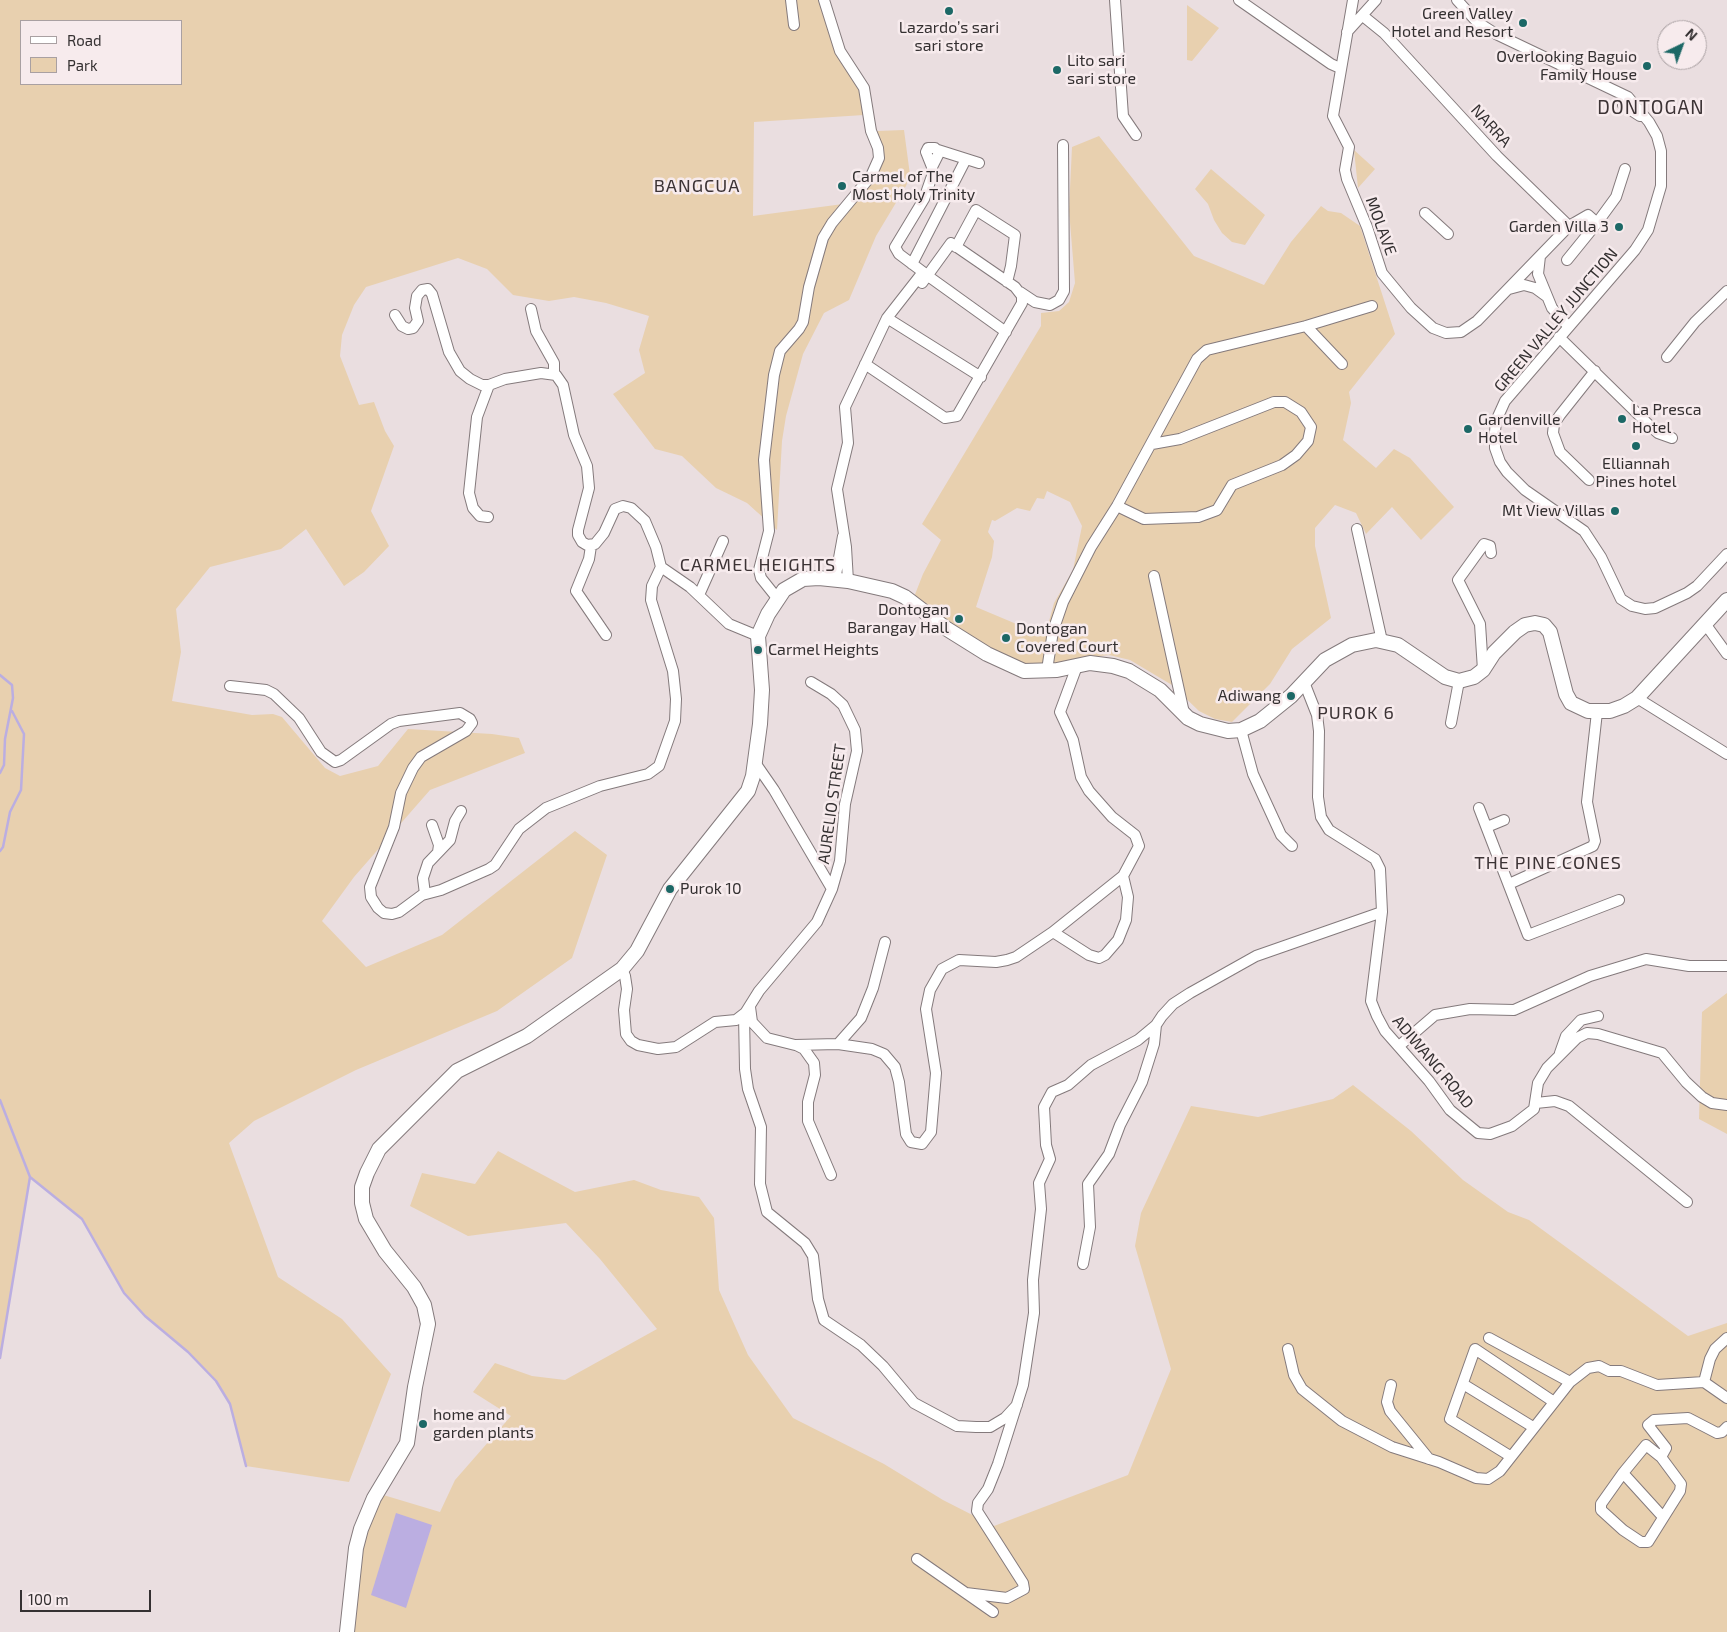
<!DOCTYPE html>
<meta charset="utf-8">
<style>
body{margin:0}
#map{position:relative;width:1727px;height:1632px;overflow:hidden;background:#eadee0;font-family:"Exo 2",sans-serif}
canvas{display:block}
.legend{position:absolute;left:20px;top:20px;width:162px;height:65px;box-sizing:border-box;background:#f7ebed;border:1px solid #a9a0a2;margin:0;padding:6px 9px;list-style:none;font-size:15px;color:#343031}
.legend li{display:flex;align-items:center;gap:10px;height:25px}
.legend b{width:25px;border:1px solid #a9a0a2}
.north{position:absolute;left:1657px;top:20px;width:50px;height:50px;box-sizing:border-box;background:#f7ebed;border:1px solid #a9a0a2;border-radius:50%;rotate:42deg;font-size:14px;font-weight:700;line-height:20px;text-align:center;color:#343031}
.north::after{content:'';display:block;margin:auto;width:18px;height:22px;background:#1c6866;clip-path:polygon(50% 0,100% 100%,50% 72%,0 100%)}
.scale{position:absolute;left:20px;top:1590px;width:131px;height:22px;box-sizing:border-box;border:2px solid #343031;border-top:0;padding-left:6px;font-size:15px;line-height:18px;white-space:nowrap;color:#343031;-webkit-text-stroke:4px #f7ebed;paint-order:stroke}
</style>
<div id="map">
<canvas width="1727" height="1632"></canvas>
<ul class="legend">
<li><b style="height:6px;background:#fff"></b>Road</li>
<li><b style="height:14px;background:#e8d0af"></b>Park</li>
</ul>
<div class="north">N</div>
<div class="scale">100 m</div>
</div>
<script>
const c = document.querySelector('canvas').getContext('2d');
c.lineJoin = 'round';
function fill(path, color) {
  c.fillStyle = color;
  c.fill(path, 'evenodd');
}
function shape(rows) {
  const path = new Path2D();
  for (const r of rows) {
    path.moveTo(r[0], r[1]);
    for (let i = 2; i < r.length; i += 2) path.lineTo(r[i], r[i + 1]);
  }
  return path;
}
function stroke(path, color, width, dash) {
  c.strokeStyle = color;
  c.lineWidth = width;
  c.lineCap = dash ? 'butt' : 'round';
  c.setLineDash(dash || []);
  c.stroke(path);
}
function label(font, color, halo, rows, align = 'center') {
  c.font = font + ' "Exo 2",sans-serif';
  c.lineWidth = 5;
  c.setLineDash([]);
  c.textBaseline = 'middle';
  c.strokeStyle = halo;
  c.fillStyle = color;
  for (const [text, x, y, turn = 0] of rows) {
    c.save();
    c.translate(x, y);
    c.rotate((+turn || 0) * Math.PI / 180);
    c.textAlign = isNaN(turn) ? turn : align;
    if (halo) c.strokeText(text, 0, 0);
    c.fillText(text, 0, 0);
    c.restore();
  }
}
fill(shape([
 [0,0,827,0,839,38,868,100,877,131,904,130,910,175,906,186,876,236,849,300,824,313,803,354,786,416,782,441,777,530,747,503,716,488,682,456,655,449,613,394,645,373,639,350,649,316,606,303,574,297,549,301,513,295,487,269,458,258,366,287,354,305,342,335,340,356,359,405,374,402,385,431,394,446,371,511,389,546,364,572,344,586,306,529,281,549,210,567,176,609,181,652,172,701,252,715,273,714,282,717,325,768,340,776,378,766,408,729,492,734,519,738,525,753,430,790,354,877,322,921,366,967,442,935,575,831,607,855,572,958,497,1011,356,1070,254,1121,229,1143,278,1277,342,1319,391,1374,349,1482,246,1466,230,1404,216,1381,188,1352,145,1316,124,1293,82,1219,30,1177,0,1358],
 [21,21,181,21,181,84,21,84],
 [864,115,867,134,874,148,875,161,858,188,843,204,753,216,754,122],
 [1187,5,1219,28,1192,61,1187,60],
 [1099,136,1194,256,1264,285,1291,242,1321,206,1328,211,1341,213,1360,226,1395,334,1349,392,1351,403,1343,440,1376,468,1394,449,1410,458,1454,507,1421,540,1392,507,1366,534,1356,513,1335,505,1315,528,1315,546,1331,618,1292,649,1270,684,1232,722,1215,719,1199,711,1172,685,1130,660,1109,655,1089,657,1063,665,1027,666,990,651,914,597,923,574,941,540,922,524,1041,326,1041,313,1059,311,1069,302,1075,283,1069,210,1072,147],
 [1047,491,1070,502,1082,526,1073,570,1054,603,1045,636,976,607,992,557,994,541,988,532,992,520,995,521,1017,508,1030,511,1037,498,1044,499],
 [1354,150,1375,169,1358,188],
 [1211,169,1265,215,1245,245,1232,242,1222,233,1214,220,1208,204,1195,189],
 [1727,993,1727,1134,1699,1119,1702,1012],
 [1353,1085,1411,1131,1463,1180,1508,1212,1529,1220,1688,1336,1727,1323,1727,1632,347,1632,356,1548,380,1494,440,1512,455,1480,511,1416,473,1392,495,1363,532,1376,565,1380,657,1329,600,1259,566,1223,468,1236,410,1206,422,1173,475,1184,498,1151,575,1192,634,1180,661,1190,699,1197,714,1218,719,1290,748,1355,793,1418,884,1464,943,1500,994,1526,1128,1475,1171,1369,1135,1246,1141,1213,1191,1106,1258,1117,1333,1099]
]), '#e8d0af');
fill(shape([
 [396,1513,432,1525,406,1608,371,1595]
]), '#bbaee1');
stroke(shape([
 [0,675,12,685,13,698,5,739,4,765,0,773],
 [0,851,3,847,10,812,21,790,24,734,12,711],
 [0,1100,30,1177,0,1358],
 [30,1177,82,1219,124,1293,145,1316,188,1352,216,1381,230,1404,246,1466]
]), '#bbaee1', 2.5);
const street = shape([
 [791,0,794,25],
 [1115,0,1123,116,1136,135],
 [1239,0,1331,64,1340,68],
 [1353,0,1333,116,1349,147,1345,170,1347,179,1367,227,1382,273,1411,308,1433,328,1446,333,1461,332,1477,321,1569,226,1588,215,1597,223,1567,260],
 [1457,0,1477,22,1496,34,1628,97,1649,122,1657,136,1661,151,1661,186,1648,230,1635,250,1505,401,1496,421,1495,432,1495,448,1500,462,1507,472,1525,490,1584,531,1601,557,1621,599,1632,606,1645,609,1655,608,1687,593,1697,586,1727,554],
 [1363,16,1384,33,1497,156,1569,226],
 [1347,32,1376,0],
 [1623,105,1640,116],
 [938,150,979,163],
 [1425,213,1448,234],
 [1597,223,1616,197,1625,169],
 [956,247,976,210,1015,235,1011,266,1007,282],
 [1540,256,1538,274,1552,308,1568,326],
 [912,264,966,159],
 [928,276,1006,332],
 [1509,289,1524,285,1535,288,1546,296],
 [1020,292,1035,302,1050,305,1059,300,1064,291,1063,145],
 [531,309,536,331,554,363,554,374],
 [395,315,402,326,408,329,413,328,418,321,415,308,417,296,422,290,428,289,432,294,449,352,460,371,470,379,482,385,489,385,505,379,541,373,556,375,563,385,574,435,587,466,589,488,578,530,578,535,582,542,587,545,595,544,604,533,615,509,623,506,631,508,645,521,656,547,661,567,690,587,729,624,758,636],
 [887,318,981,377],
 [1306,326,1342,364],
 [1559,337,1650,426,1658,433,1672,438],
 [1667,357,1695,322,1727,291],
 [865,364,945,418,957,416,1022,303,1022,296,1015,287,951,243,922,283],
 [1589,480,1560,452,1553,433,1554,424,1560,415,1595,371],
 [1117,506,1144,519,1198,517,1217,510,1232,485,1282,465,1296,455,1308,441,1311,427,1301,412,1285,402,1274,402,1180,439,1152,444],
 [488,517,480,516,473,508,469,493,477,417,489,385],
 [1357,529,1382,641],
 [591,546,589,559,576,591,606,635],
 [1154,576,1184,713],
 [835,580,843,536],
 [848,581,846,547,837,489,848,443,845,407,887,318,923,272,899,254,895,247,924,199,932,176,932,167,926,152,928,148,935,148,939,153,932,167],
 [699,595,723,541],
 [777,598,761,578,759,570,769,531,764,460,774,375,780,351,799,329,803,322,809,287,823,238,832,223,871,176,879,158,878,148,871,131,864,88,840,51,824,0],
 [1706,625,1727,654],
 [1047,670,1053,631,1063,602,1091,547,1117,506,1197,359,1207,350,1306,326,1372,306],
 [1483,670,1480,624,1458,580,1484,544,1490,546,1491,553],
 [811,682,831,694,843,705,855,730,857,751,845,804,840,861,832,889],
 [1304,682,1317,715,1319,731,1318,797,1321,817,1329,830,1375,859,1380,869,1382,912,1371,1001,1377,1016,1385,1031,1429,1081,1450,1110,1478,1133,1490,1134,1512,1126,1534,1109,1538,1083,1547,1068,1577,1038,1587,1033,1598,1034,1662,1053,1686,1082,1702,1097,1712,1103,1727,1105],
 [230,686,266,690,274,694,299,718,321,752,335,762,341,760,391,724,399,721,460,713,470,719,472,723,466,731,421,757,413,768,401,793,394,827,370,887,371,897,378,908,384,913,392,914,399,912,422,895,441,890,489,869,495,865,519,829,546,808,600,786,648,774,659,766,675,721,676,699,673,671,651,600,652,586,661,567],
 [1637,698,1727,754],
 [1451,723,1459,681],
 [1241,730,1253,774,1281,835,1292,846],
 [756,764,774,790,832,889,817,922,759,991,744,1015,745,1069,748,1089,761,1127,760,1184,767,1212,805,1243,813,1256,818,1299,824,1320,861,1345,883,1366,914,1403,957,1426,976,1427,990,1427,1005,1418,1017,1405],
 [1479,808,1528,935,1619,900],
 [432,825,439,845,438,852],
 [1487,827,1504,820],
 [1509,884,1593,846,1595,841,1587,802,1597,712],
 [425,894,423,878,428,863,450,840,455,821,461,811],
 [1053,932,1123,876,1139,846,1135,835,1112,817,1089,791,1081,777,1073,740,1060,712,1077,666],
 [622,969,625,976,627,989,624,1010,626,1034,631,1041,638,1045,658,1049,676,1047,715,1022,736,1020,745,1013],
 [750,1007,752,1022,767,1038,795,1045,838,1044,872,1049,884,1054,895,1067,899,1082,906,1134,911,1142,922,1144,931,1132,936,1073,926,1009,930,990,942,969,959,960,996,962,1007,960,1016,957,1053,932,1089,955,1099,958,1105,955,1118,940,1126,920,1128,897,1123,876],
 [838,1044,861,1018,873,988,885,942],
 [796,1045,804,1049,814,1063,815,1075,808,1102,808,1121,831,1175],
 [1399,1046,1435,1015,1470,1009,1514,1010,1590,976,1646,959,1689,966,1727,966],
 [1560,1053,1566,1036,1581,1020,1598,1016],
 [1536,1103,1555,1101,1569,1106,1687,1202],
 [1083,1264,1090,1227,1088,1184,1109,1154,1120,1125,1142,1082,1154,1044,1156,1025,1162,1016,1173,1004,1190,993,1256,956,1382,912],
 [1489,1338,1570,1382],
 [1727,1338,1715,1349,1710,1359,1704,1382,1727,1398],
 [1288,1349,1294,1375,1302,1389,1342,1421,1392,1447,1439,1462,1476,1478,1488,1479,1500,1471,1570,1382,1588,1368,1599,1366,1609,1371,1621,1371,1657,1385,1704,1382],
 [1463,1384,1533,1427],
 [1391,1385,1387,1402,1390,1411,1429,1459],
 [1646,1445,1661,1457,1681,1484,1680,1491,1648,1542,1641,1542,1623,1530,1601,1510,1601,1504,1623,1473,1646,1445],
 [1510,1456,1450,1419,1475,1349,1554,1402],
 [1661,1457,1666,1448,1648,1425,1654,1420,1688,1418,1717,1433,1722,1432,1727,1427],
 [1623,1473,1663,1517],
 [917,1559,993,1612],
 [966,1593,1007,1598,1024,1589,1023,1583,977,1511,978,1503,988,1489,998,1464,1023,1385,1034,1313,1033,1280,1041,1209,1039,1183,1050,1159,1046,1145,1044,1107,1052,1092,1068,1085,1091,1065,1138,1040,1156,1025]
]);
const secondary = shape([
 [347,1632,356,1548,361,1529,374,1498,407,1443,415,1387,428,1324,424,1305,414,1287,385,1251,366,1219,362,1203,362,1187,367,1173,379,1149,457,1071,527,1036,622,969,637,951,670,889,748,791,753,776,760,724,762,690,758,636,768,614,784,590,803,579,819,578,848,581,892,591,905,597,947,629,987,654,1024,671,1057,670,1090,663,1113,666,1129,671,1160,690,1188,718,1200,724,1228,731,1241,730,1260,721,1291,696,1325,660,1352,645,1376,640,1398,645,1445,677,1459,681,1474,677,1483,670,1494,653,1515,632,1525,625,1535,623,1544,625,1550,632,1566,694,1571,703,1588,711,1610,711,1624,706,1637,698,1727,600]
]);
stroke(street, '#847a7c', 12);
stroke(secondary, '#847a7c', 16);
stroke(street, '#fff', 10);
stroke(secondary, '#fff', 14);
for (const [x, y, r, color] of [
 [949,11,5,"#1c6866"],
 [1523,23,5,"#1c6866"],
 [1647,66,5,"#1c6866"],
 [1057,70,5,"#1c6866"],
 [842,186,5,"#1c6866"],
 [1619,227,5,"#1c6866"],
 [1622,419,5,"#1c6866"],
 [1468,429,5,"#1c6866"],
 [1636,446,5,"#1c6866"],
 [1615,511,5,"#1c6866"],
 [959,619,5,"#1c6866"],
 [1006,638,5,"#1c6866"],
 [758,650,5,"#1c6866"],
 [1291,696,5,"#1c6866"],
 [670,889,5,"#1c6866"],
 [423,1424,5,"#1c6866"]
]) {
  const dot = new Path2D();
  dot.arc(x, y, r, 0, 2 * Math.PI);
  c.fillStyle = color;
  c.fill(dot);
  stroke(dot, '#f7ebed', 2);
}
label('16px', '#343031', '#f7ebed', [
 ["Green Valley",1513,14,"right"],
 ["Hotel and Resort",1513,32,"right"],
 ["Lazardo’s sari",949,28,"center"],
 ["sari store",949,46,"center"],
 ["Overlooking Baguio",1637,57,"right"],
 ["Family House",1637,75,"right"],
 ["Lito sari",1067,61],
 ["sari store",1067,79],
 ["Carmel of The",852,177],
 ["Most Holy Trinity",852,195],
 ["Garden Villa 3",1609,227,"right"],
 ["La Presca",1632,410],
 ["Hotel",1632,428],
 ["Gardenville",1478,420],
 ["Hotel",1478,438],
 ["Elliannah",1636,464,"center"],
 ["Pines hotel",1636,482,"center"],
 ["Mt View Villas",1605,511,"right"],
 ["Dontogan",949,610,"right"],
 ["Barangay Hall",949,628,"right"],
 ["Dontogan",1016,629],
 ["Covered Court",1016,647],
 ["Carmel Heights",768,650],
 ["Adiwang",1281,696,"right"],
 ["Purok 10",680,889],
 ["home and",433,1415],
 ["garden plants",433,1433]
], 'left');
label('16px', '#343031', '#f7ebed', [
 ["NARRA",1491,126,48],
 ["MOLAVE",1381,226,70],
 ["GREEN VALLEY JUNCTION",1556,320,-50],
 ["AURELIO STREET",832,804,-82],
 ["ADIWANG ROAD",1433,1062,50]
]);
c.letterSpacing = '1px';
label('18px', '#3c3335', '#f7ebed', [
 ["BANGCUA",697,186],
 ["CARMEL HEIGHTS",758,565],
 ["PUROK 6",1356,713],
 ["THE PINE CONES",1548,863]
]);
c.letterSpacing = '0px';
c.letterSpacing = '1px';
label('19px', '#3c3335', '#f7ebed', [
 ["DONTOGAN",1651,108]
]);
c.letterSpacing = '0px';
</script>
